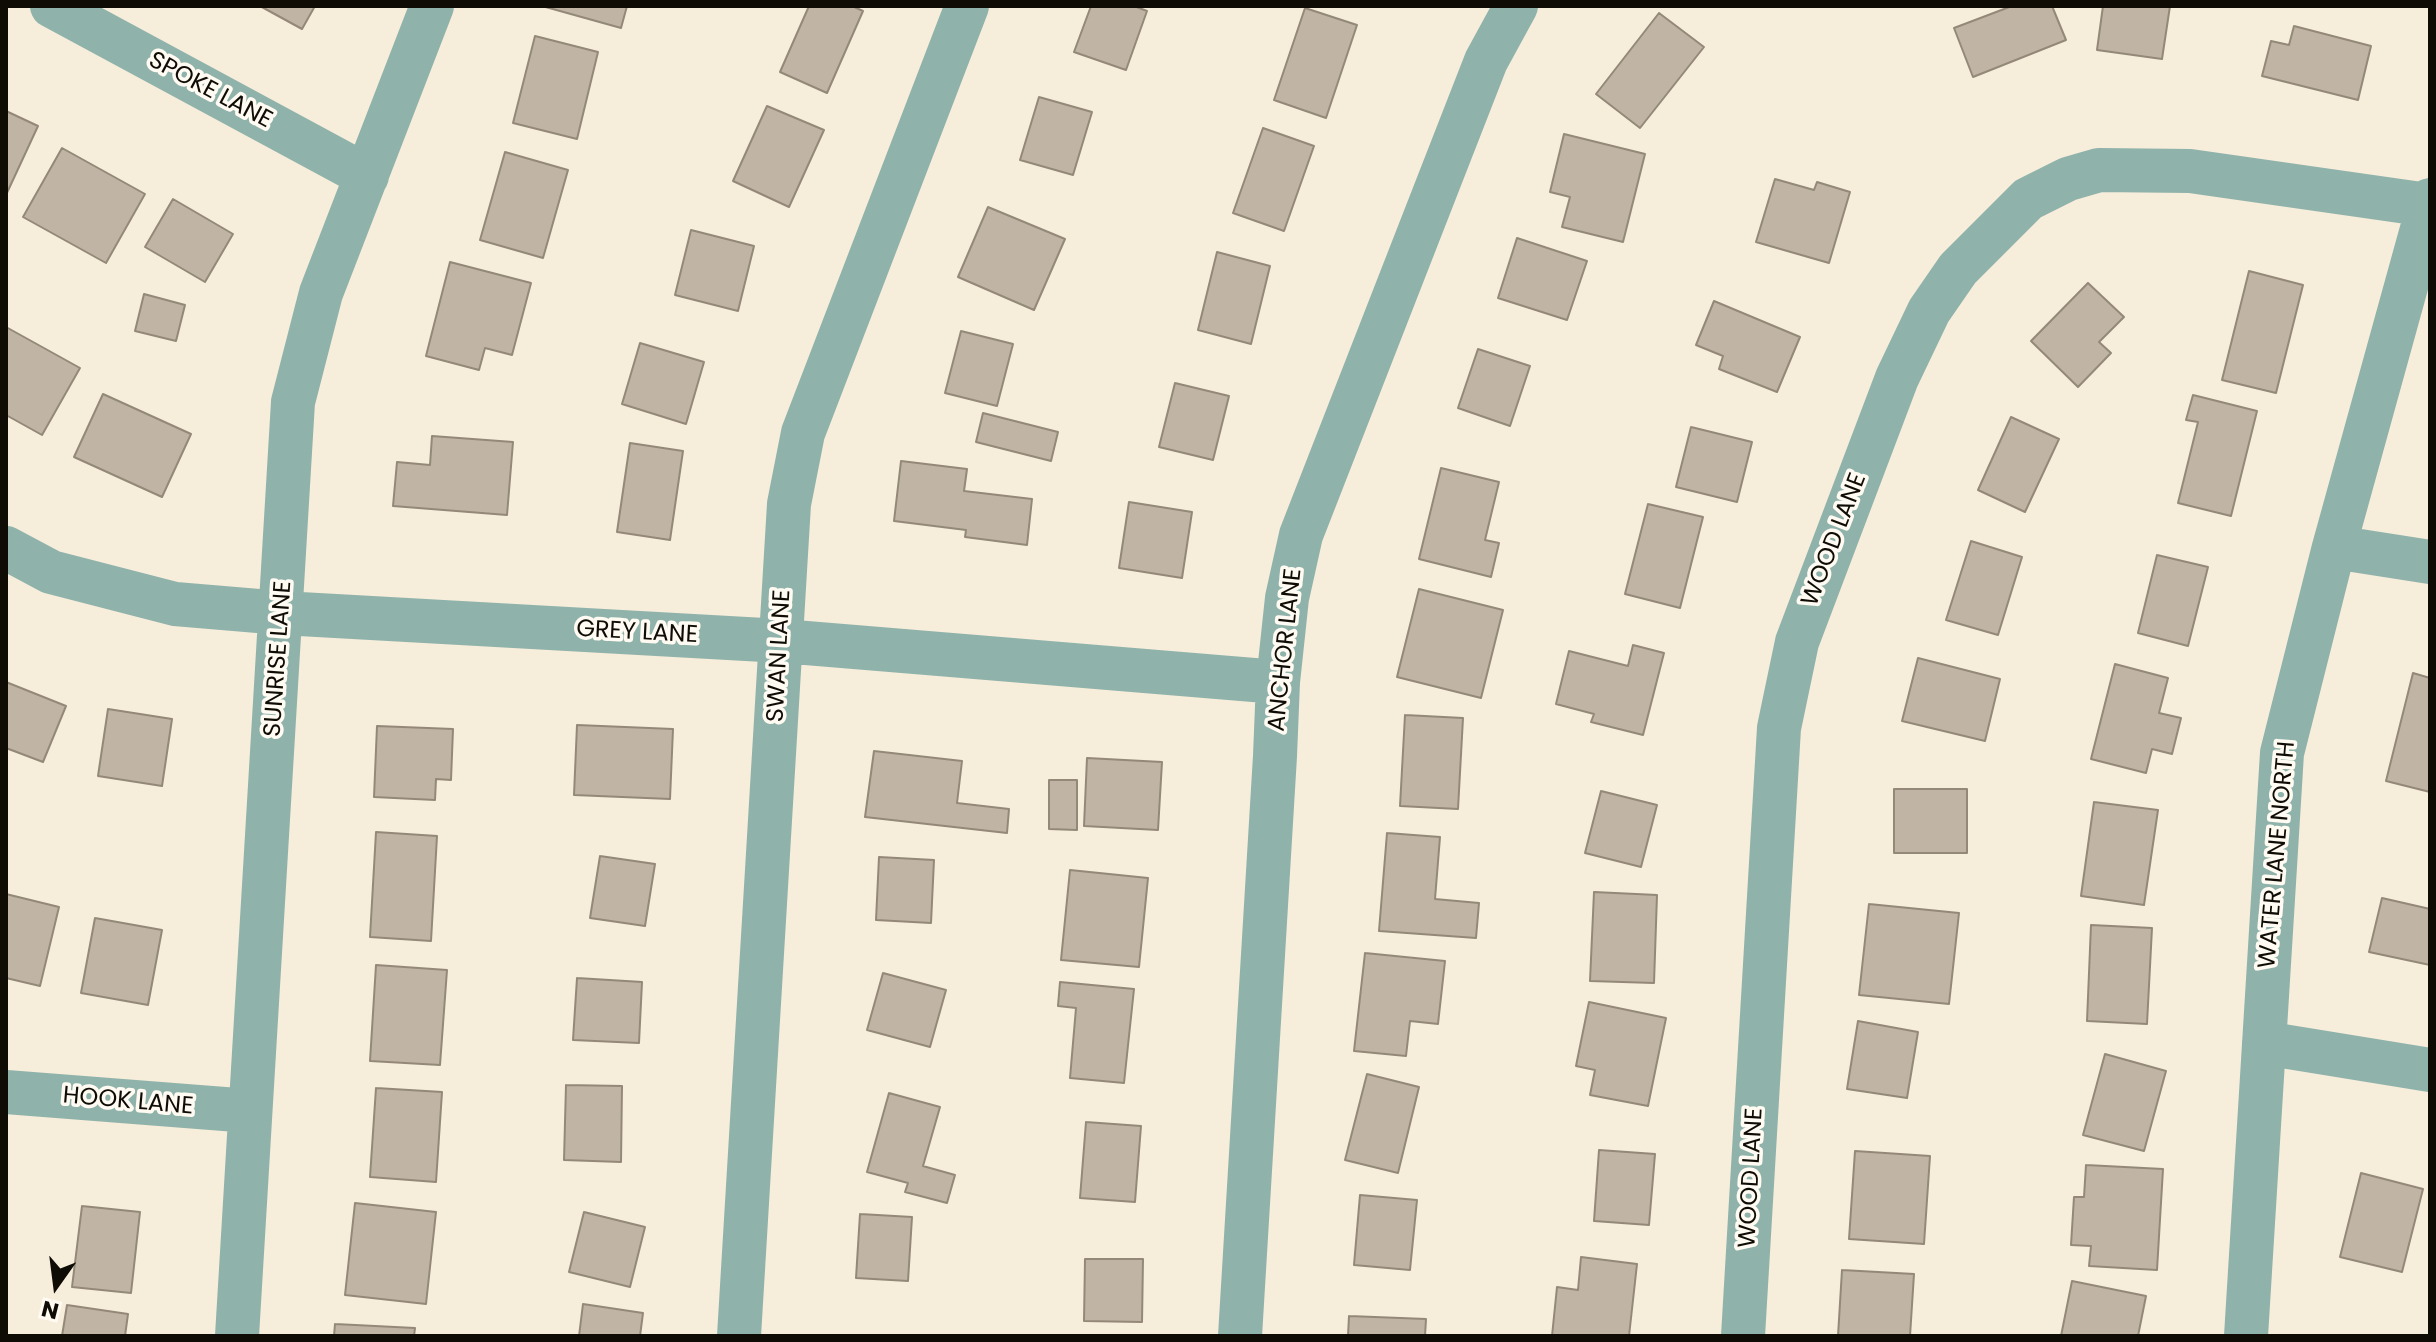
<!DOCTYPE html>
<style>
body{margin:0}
#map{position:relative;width:2436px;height:1342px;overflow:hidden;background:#f6eddb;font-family:Poppins,sans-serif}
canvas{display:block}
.frame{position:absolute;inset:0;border:8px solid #0f0c06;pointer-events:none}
.north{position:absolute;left:16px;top:1246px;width:80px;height:80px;-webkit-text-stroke:6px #fffbf3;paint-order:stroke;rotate:194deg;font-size:22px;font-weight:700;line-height:32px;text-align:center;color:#0f0c06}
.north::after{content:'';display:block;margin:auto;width:28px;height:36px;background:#0f0c06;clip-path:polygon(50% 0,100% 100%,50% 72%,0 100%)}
</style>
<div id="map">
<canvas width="2436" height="1342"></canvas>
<div class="frame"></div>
<div class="north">N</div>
</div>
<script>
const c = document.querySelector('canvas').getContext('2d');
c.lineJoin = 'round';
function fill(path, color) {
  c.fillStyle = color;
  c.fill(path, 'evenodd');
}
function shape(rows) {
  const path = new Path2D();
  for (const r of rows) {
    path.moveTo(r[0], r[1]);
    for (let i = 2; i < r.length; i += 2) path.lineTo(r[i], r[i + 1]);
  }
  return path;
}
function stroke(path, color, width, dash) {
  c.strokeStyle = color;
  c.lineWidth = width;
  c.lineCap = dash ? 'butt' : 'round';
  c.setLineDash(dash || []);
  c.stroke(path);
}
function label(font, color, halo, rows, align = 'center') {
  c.font = font + ' Poppins,sans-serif';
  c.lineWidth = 7;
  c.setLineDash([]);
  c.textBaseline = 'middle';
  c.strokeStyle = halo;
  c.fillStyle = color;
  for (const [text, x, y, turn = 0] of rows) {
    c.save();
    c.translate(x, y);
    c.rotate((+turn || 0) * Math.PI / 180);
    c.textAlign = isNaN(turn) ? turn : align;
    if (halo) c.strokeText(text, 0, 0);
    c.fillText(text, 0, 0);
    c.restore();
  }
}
const building = shape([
 [260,6,315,6,302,29,260,6],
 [542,6,627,6,621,28,542,6],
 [809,6,852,6,863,11,827,93,780,72,809,6],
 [1091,6,1134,6,1147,11,1126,70,1074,52,1091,6],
 [2012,6,2052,6,2066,40,1973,77,1954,28,2012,6],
 [2103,6,2170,6,2162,59,2097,50,2103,6],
 [1305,8,1357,25,1326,118,1274,100,1305,8],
 [1659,13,1704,47,1640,128,1596,94,1659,13],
 [2294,26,2371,46,2358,100,2262,76,2271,41,2289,45,2294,26],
 [535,36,598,52,577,139,513,123,535,36],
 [1039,97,1092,112,1073,175,1020,160,1039,97],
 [767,106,824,130,789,207,733,181,767,106],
 [6,111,38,126,6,195,6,111],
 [1263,128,1314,146,1284,231,1233,213,1263,128],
 [1564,134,1645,154,1623,242,1562,227,1570,197,1550,192,1564,134],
 [62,148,145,194,106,263,23,217,62,148],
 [505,152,568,170,543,258,480,240,505,152],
 [1775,179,1814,190,1817,182,1850,192,1829,263,1756,242,1775,179],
 [173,199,233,234,205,282,145,247,173,199],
 [988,207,1065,239,1034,310,958,277,988,207],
 [691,230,754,246,738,311,675,295,691,230],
 [1517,238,1587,261,1567,320,1498,298,1517,238],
 [1217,252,1270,266,1251,344,1198,330,1217,252],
 [450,262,531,283,512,355,485,348,479,370,426,356,450,262],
 [2249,271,2303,285,2276,393,2222,380,2249,271],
 [2088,283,2124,317,2099,342,2111,353,2078,387,2031,341,2088,283],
 [144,294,185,305,176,341,135,331,144,294],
 [1714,301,1800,337,1777,392,1719,369,1723,356,1696,345,1714,301],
 [6,327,80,368,42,435,6,415,6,327],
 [961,331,1013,344,997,406,945,393,961,331],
 [640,343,704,362,686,424,622,404,640,343],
 [1478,349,1530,366,1510,426,1458,408,1478,349],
 [1175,383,1229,396,1213,460,1159,447,1175,383],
 [103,394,191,434,162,497,74,457,103,394],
 [2193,395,2257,411,2231,516,2178,503,2198,422,2186,420,2193,395],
 [983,413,1058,432,1051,461,976,442,983,413],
 [2011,417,2059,439,2025,512,1978,490,2011,417],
 [1691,427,1752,442,1737,502,1676,487,1691,427],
 [432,436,513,442,507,515,393,506,397,462,430,465,432,436],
 [630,443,683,451,670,540,617,532,630,443],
 [901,461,967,469,964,491,1032,499,1027,545,965,537,966,530,894,521,901,461],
 [1441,468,1499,482,1485,540,1499,543,1491,577,1419,559,1441,468],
 [1129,502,1192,512,1182,578,1119,568,1129,502],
 [1648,504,1703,517,1680,608,1625,594,1648,504],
 [1971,541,2022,557,1998,635,1946,620,1971,541],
 [2157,555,2208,567,2188,646,2138,633,2157,555],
 [1419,589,1503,610,1481,698,1397,677,1419,589],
 [1633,645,1664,653,1643,735,1591,722,1594,714,1556,704,1569,651,1628,666,1633,645],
 [1918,658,2000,679,1985,741,1902,721,1918,658],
 [2115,664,2168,678,2159,713,2181,718,2172,754,2152,749,2146,773,2091,759,2115,664],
 [2413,673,2430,678,2430,792,2386,781,2413,673],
 [6,682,66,706,43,762,6,748,6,682],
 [108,709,172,719,162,786,98,776,108,709],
 [1405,715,1463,718,1458,809,1400,806,1405,715],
 [577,725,673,729,670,799,574,795,577,725],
 [377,726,453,729,451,780,436,779,435,800,374,797,377,726],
 [874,751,962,761,957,803,1009,809,1007,833,865,817,874,751],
 [1087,758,1162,762,1158,830,1084,826,1087,758],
 [1049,780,1077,780,1077,830,1049,829,1049,780],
 [1894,789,1967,789,1967,853,1894,853,1894,789],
 [1601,791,1657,805,1641,867,1585,853,1601,791],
 [2094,802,2158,810,2144,905,2081,896,2094,802],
 [376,832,437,836,431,941,370,937,376,832],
 [1387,833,1440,837,1435,899,1479,903,1476,938,1379,931,1387,833],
 [600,856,655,864,645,926,590,918,600,856],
 [879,857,934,860,931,923,876,920,879,857],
 [1070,870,1148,878,1139,967,1061,960,1070,870],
 [1594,892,1657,895,1654,983,1590,981,1594,892],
 [6,894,59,907,40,986,6,978,6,894],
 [2382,898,2430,909,2430,965,2369,952,2382,898],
 [1869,904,1959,913,1949,1004,1859,995,1869,904],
 [95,918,162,930,148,1005,81,993,95,918],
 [2091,925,2152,928,2147,1024,2087,1021,2091,925],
 [1365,953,1445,961,1438,1024,1410,1021,1406,1056,1354,1051,1365,953],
 [376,965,447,970,440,1065,370,1061,376,965],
 [883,973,946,990,930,1047,867,1030,883,973],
 [577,978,642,982,639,1043,573,1040,577,978],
 [1060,982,1134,989,1124,1083,1070,1078,1076,1008,1058,1006,1060,982],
 [1589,1002,1666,1018,1648,1106,1590,1095,1595,1070,1576,1066,1589,1002],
 [1858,1021,1918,1032,1907,1098,1847,1089,1858,1021],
 [2105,1054,2166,1071,2144,1151,2083,1135,2105,1054],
 [1367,1074,1419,1087,1398,1173,1345,1160,1367,1074],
 [566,1085,622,1086,621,1162,564,1160,566,1085],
 [376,1088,442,1092,436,1182,370,1177,376,1088],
 [889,1093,940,1107,923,1166,955,1175,947,1203,905,1192,908,1183,867,1172,889,1093],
 [1086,1122,1141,1126,1135,1202,1080,1198,1086,1122],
 [1599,1150,1655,1154,1649,1225,1594,1221,1599,1150],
 [1855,1151,1930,1156,1924,1244,1849,1239,1855,1151],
 [2086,1165,2163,1169,2157,1270,2089,1266,2091,1246,2071,1245,2074,1197,2084,1197,2086,1165],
 [2361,1173,2423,1189,2402,1272,2340,1257,2361,1173],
 [1360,1195,1417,1200,1410,1270,1354,1265,1360,1195],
 [355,1203,436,1212,426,1304,345,1295,355,1203],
 [82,1206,140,1212,131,1293,72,1287,82,1206],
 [584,1212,645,1227,630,1287,569,1272,584,1212],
 [860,1214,912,1217,908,1281,856,1278,860,1214],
 [1581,1257,1637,1264,1629,1336,1552,1336,1557,1287,1578,1290,1581,1257],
 [1085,1259,1143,1259,1142,1322,1084,1321,1085,1259],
 [1842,1270,1914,1274,1910,1336,1838,1336,1842,1270],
 [2072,1281,2146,1296,2138,1336,2061,1336,2072,1281],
 [583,1304,643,1313,640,1336,579,1336,583,1304],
 [67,1305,128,1314,125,1336,62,1336,67,1305],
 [1349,1316,1426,1319,1425,1336,1348,1336,1349,1316],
 [335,1324,415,1328,414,1336,334,1336,335,1324]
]);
fill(building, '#c0b5a4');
stroke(building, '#948979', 2);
stroke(shape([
 [52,6,367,176],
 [2334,547,2430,562],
 [6,548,51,572,175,604,282,613,782,641,1278,682],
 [2264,1043,2430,1070],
 [6,1092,250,1111],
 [237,1336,293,402,321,293,432,6],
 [739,1336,789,504,803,433,967,6],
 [1240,1336,1275,756,1278,682,1287,598,1301,535,1486,61,1516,6],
 [1743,1336,1779,728,1797,642,1897,378,1929,311,1958,269,2028,199,2068,179,2099,170,2190,171,2428,205],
 [2246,1336,2282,753,2334,547,2430,200]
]), '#8fb2aa', 44);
label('24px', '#0f0c06', '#fffbf3', [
 ["SPOKE LANE",210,91,28],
 ["WOOD LANE",1835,540,-69],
 ["GREY LANE",637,633,3],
 ["ANCHOR LANE",1286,650,-84],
 ["SWAN LANE",780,656,-87],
 ["SUNRISE LANE",279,659,-86],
 ["WATER LANE NORTH",2278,855,-85],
 ["HOOK LANE",128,1102,5],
 ["WOOD LANE",1752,1178,-87]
]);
</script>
